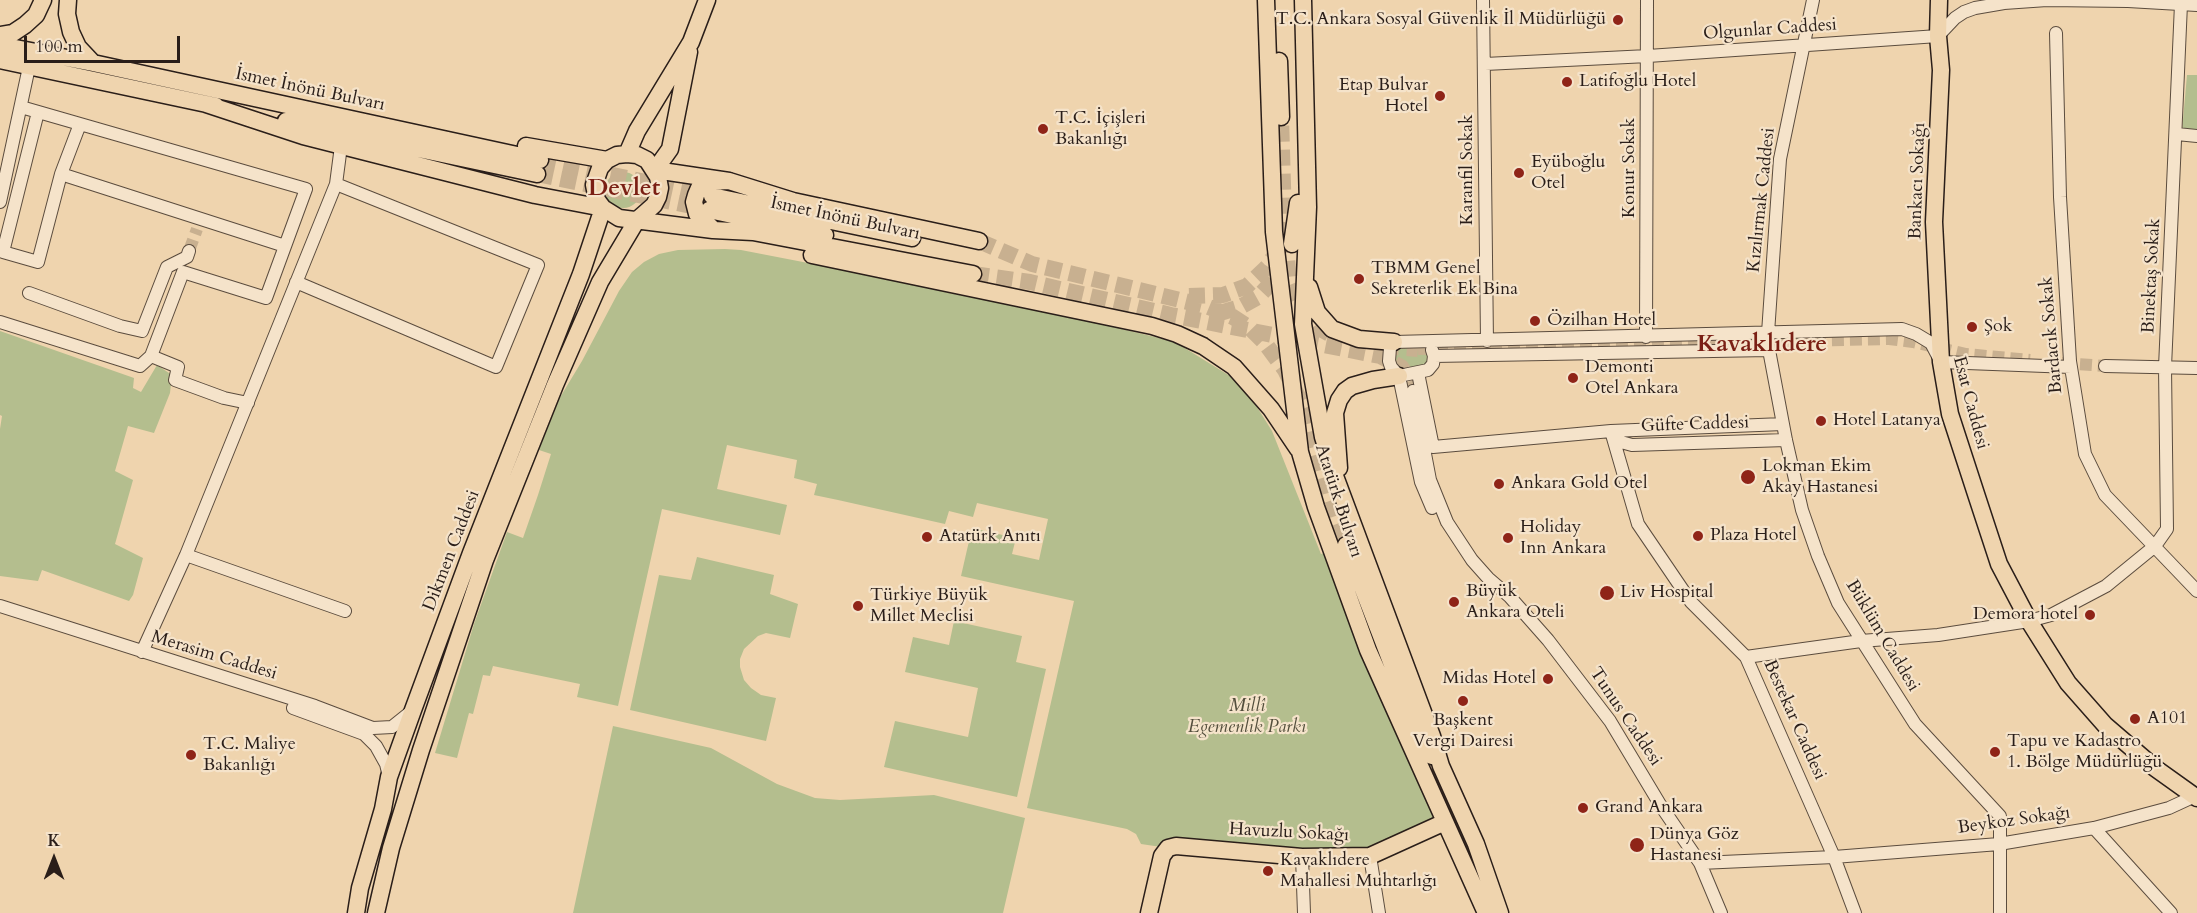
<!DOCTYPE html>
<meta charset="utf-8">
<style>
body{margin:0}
#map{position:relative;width:2197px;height:913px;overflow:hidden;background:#efd4ae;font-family:Cardo,serif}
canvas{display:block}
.north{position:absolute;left:24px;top:829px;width:60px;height:60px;-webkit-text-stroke:4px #f5e3ca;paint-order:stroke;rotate:0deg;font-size:16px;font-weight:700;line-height:24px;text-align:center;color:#2a1e19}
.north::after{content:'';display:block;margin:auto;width:21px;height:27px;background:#2a1e19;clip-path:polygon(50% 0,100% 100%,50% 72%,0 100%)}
.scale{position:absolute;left:24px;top:36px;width:156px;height:27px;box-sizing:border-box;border:3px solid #2a1e19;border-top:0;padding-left:8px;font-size:18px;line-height:21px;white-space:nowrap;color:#2a1e19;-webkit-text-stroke:4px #f5e3ca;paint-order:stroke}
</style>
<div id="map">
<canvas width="2197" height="913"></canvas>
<div class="north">K</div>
<div class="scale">100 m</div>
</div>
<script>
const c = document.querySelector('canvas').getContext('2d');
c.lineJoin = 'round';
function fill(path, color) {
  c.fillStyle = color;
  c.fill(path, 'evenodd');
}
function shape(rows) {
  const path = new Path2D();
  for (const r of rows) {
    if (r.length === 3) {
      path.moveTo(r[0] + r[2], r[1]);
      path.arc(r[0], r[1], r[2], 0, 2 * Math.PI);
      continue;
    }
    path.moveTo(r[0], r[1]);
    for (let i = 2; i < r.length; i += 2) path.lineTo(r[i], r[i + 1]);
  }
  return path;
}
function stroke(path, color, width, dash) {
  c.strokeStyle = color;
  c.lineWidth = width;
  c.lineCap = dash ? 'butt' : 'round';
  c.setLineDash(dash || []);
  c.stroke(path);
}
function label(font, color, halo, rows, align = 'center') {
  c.font = font + ' Cardo,serif';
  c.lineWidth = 4.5;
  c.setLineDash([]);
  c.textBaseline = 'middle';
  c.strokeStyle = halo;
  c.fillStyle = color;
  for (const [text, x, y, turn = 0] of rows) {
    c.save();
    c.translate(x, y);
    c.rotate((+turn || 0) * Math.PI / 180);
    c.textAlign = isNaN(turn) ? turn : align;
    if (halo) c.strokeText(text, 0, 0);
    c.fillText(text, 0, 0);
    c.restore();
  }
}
fill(shape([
 [2187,75,2197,75,2197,131,2182,131],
 [623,190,18],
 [725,249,741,250,901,281,949,293,1060,314,1151,336,1175,342,1230,376,1247,391,1272,431,1321,554,1324,553,1445,822,1370,856,1168,848,1141,844,1136,834,1127,829,1027,808,1074,601,961,576,972,528,1016,538,1012,554,1039,560,1048,519,977,503,973,517,949,511,945,524,838,500,814,495,817,484,794,478,797,460,727,445,717,489,787,505,780,535,662,509,618,706,577,697,580,684,493,666,490,676,483,675,473,714,469,713,457,758,435,753,474,624,507,532,523,538,538,495,551,454,530,447,582,361,619,291,632,272,644,262,659,254,678,250],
 [0,331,134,378,133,388,141,392,157,365,172,375,170,393,154,433,128,426,115,471,133,480,115,544,143,558,133,595,129,601,42,570,38,581,0,576,0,429,2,416,0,415],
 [1394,342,1426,344,1433,364,1394,372],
 [697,557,774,575,770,594,798,604,790,638,766,633,758,636,744,649,740,659,740,667,744,680,751,688,761,695,776,698,766,741,630,710,659,575,691,580],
 [954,621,1022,636,1016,662,1046,669,1017,797,884,767,895,721,968,737,978,688,905,672,913,637,949,645],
 [613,726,711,748,777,784,815,798,840,800,934,795,1025,818,1003,913,573,913]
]), '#b4be8e');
stroke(shape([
 [189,251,197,229],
 [1418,349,1889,339,1913,342,1966,354,2030,360],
 [2062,363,2105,366]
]), '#c8b090', 12, [12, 6]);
stroke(shape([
 [540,160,708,195],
 [537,174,706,209],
 [1285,237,1289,279,1300,305,1319,328,1340,340],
 [979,241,1032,264,1209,307,1233,317,1250,328,1264,342,1285,370,1309,419,1330,499,1346,545],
 [973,274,1030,282,1171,315,1380,356,1401,367,1411,381,1413,391],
 [1189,296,1223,295,1247,286,1267,267,1276,253,1284,218,1281,117],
 [1220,313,1240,307,1258,297,1273,281,1283,266],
 [1383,346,1418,349]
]), '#c8b090', 16, [16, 8]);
const minor = shape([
 [1483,0,1487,341],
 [1813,0,1780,159,1768,333,1769,350,1786,440,1802,510,1818,556,1838,603,1915,724,2000,816,2000,913],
 [2056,33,2060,197,2070,361,2085,454,2105,495,2197,591],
 [1485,64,1648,56,1938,36,1955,18,1964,12,1975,8,2004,3,2047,0,2128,1,2197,5],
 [21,107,306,189,266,298,183,272,151,356,178,367,175,380,224,398,248,403],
 [38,112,3,252,38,262,61,174],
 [80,124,61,174,285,246],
 [2177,134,2197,136],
 [0,202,29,67],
 [296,282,496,367,538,265,336,184],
 [29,293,120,326,142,331,167,267,187,257,189,251],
 [0,322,140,366,151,356],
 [1646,337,1647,0],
 [1434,356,1769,350],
 [2105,366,2197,368],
 [1418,373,1433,447,1611,431,1783,424],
 [1399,376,1391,367,1389,361,1390,348,1394,342,1902,329,1916,334,1931,343,1941,362,2071,367],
 [1399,376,1421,482,1432,508],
 [1399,376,1428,370,1433,364,1434,356,1432,350],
 [1413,391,1430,480,1447,522,1472,560,1488,578,1510,597,1548,640,1610,721,1661,806,1700,863,1721,913],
 [1611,431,1638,524,1691,602,1746,657,1834,857,1855,913],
 [1612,432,1621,442,1632,445,1786,440],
 [186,555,345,611],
 [0,606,315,706,373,728,392,727,412,711],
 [142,652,186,555,336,184,341,146],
 [1746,657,1861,641,1938,635,2029,621,2051,615,2106,586,2155,546,2167,529,2165,367,2181,4],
 [293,708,364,734,376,746,386,764,389,777],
 [2094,828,2171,913],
 [1370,856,1379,913],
 [1302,857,1304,913],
 [1700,863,1834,857,1999,844,2094,828,2169,808,2195,796]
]);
const major = shape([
 [68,0,67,14,71,32,78,47,93,63],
 [1266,0,1274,232,1300,452,1316,507,1368,650,1486,913],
 [1303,0,1308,207,1303,324,1323,437,1335,476,1432,736,1441,766,1476,844,1500,913],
 [1939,0,1938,36,1941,70,1934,222,1941,362,1950,414,1977,497,1999,564,2029,621,2068,683,2105,725,2155,768,2197,798],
 [0,35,13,33,25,25,36,15,43,0],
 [0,45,93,63,540,160],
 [0,60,216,106],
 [1279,61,1281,117],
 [206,104,303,136,535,195,603,208,619,218,713,230,753,232,973,274],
 [286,121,537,174],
 [526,146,607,160],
 [627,154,637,131,691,42,707,0],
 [655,170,729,181,793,201,979,241],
 [655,170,670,149,689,52],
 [712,196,912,238],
 [709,210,825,235],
 [714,230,697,214,694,202,696,195,699,188,710,182,729,181],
 [1292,244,1298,203],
 [812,255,1152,326,1177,334,1203,346,1234,367,1271,409,1298,449],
 [1309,287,1317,312,1332,329,1359,339,1394,342],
 [1339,468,1335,413,1339,400,1345,391,1352,386,1373,380,1399,376],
 [1346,545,1420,737,1432,756],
 [356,913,360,888,383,809,389,777,413,710,471,553,581,274,603,208],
 [376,913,391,848,421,750,485,560,555,385,600,282,637,220,654,205,658,197,660,188,658,177,647,160,637,155,627,154,617,155,607,160,600,168,594,185,597,200,603,208],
 [1149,913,1162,856,1168,848,1176,846,1302,857,1370,856,1445,822]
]);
stroke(minor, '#5b4c3e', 14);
stroke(major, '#2a1e19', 19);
stroke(minor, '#f5e3ca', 12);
stroke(major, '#efd4ae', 16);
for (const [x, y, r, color] of [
 [1618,20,6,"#8f2418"],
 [1567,82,6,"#8f2418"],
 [1440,96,6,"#8f2418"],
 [1043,129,6,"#8f2418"],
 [1519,173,6,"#8f2418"],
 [1359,279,6,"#8f2418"],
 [1535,321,6,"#8f2418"],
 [1972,327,6,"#8f2418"],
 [1573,378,6,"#8f2418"],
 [1821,421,6,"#8f2418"],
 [1748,477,8,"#8f2418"],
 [1499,484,6,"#8f2418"],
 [1698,536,6,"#8f2418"],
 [927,537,6,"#8f2418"],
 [1508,538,6,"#8f2418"],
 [1607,593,8,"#8f2418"],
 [1454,602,6,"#8f2418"],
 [858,606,6,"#8f2418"],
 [2090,615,6,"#8f2418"],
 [1548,679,6,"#8f2418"],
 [1463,701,6,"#8f2418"],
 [2135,719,6,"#8f2418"],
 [1995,752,6,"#8f2418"],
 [191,755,6,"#8f2418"],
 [1583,808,6,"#8f2418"],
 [1637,845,8,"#8f2418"],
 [1268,871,6,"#8f2418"]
]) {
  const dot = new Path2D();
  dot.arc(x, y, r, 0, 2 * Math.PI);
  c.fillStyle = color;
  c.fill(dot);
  stroke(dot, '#f5e3ca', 2);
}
label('18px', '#2a1e19', '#f5e3ca', [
 ["T.C. Ankara Sosyal Güvenlik İl Müdürlüğü",1606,20,"right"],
 ["Latifoğlu Hotel",1579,82],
 ["Etap Bulvar",1428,86,"right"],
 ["Hotel",1428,107,"right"],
 ["T.C. İçişleri",1055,119],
 ["Bakanlığı",1055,140],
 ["Eyüboğlu",1531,163],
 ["Otel",1531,184],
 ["TBMM Genel",1371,269],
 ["Sekreterlik Ek Bina",1371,290],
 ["Özilhan Hotel",1547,321],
 ["Şok",1984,327],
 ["Demonti",1585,368],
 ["Otel Ankara",1585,389],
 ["Hotel Latanya",1833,421],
 ["Lokman Ekim",1762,467],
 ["Akay Hastanesi",1762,488],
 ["Ankara Gold Otel",1511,484],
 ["Holiday",1520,528],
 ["Inn Ankara",1520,549],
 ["Plaza Hotel",1710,536],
 ["Atatürk Anıtı",939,537],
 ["Büyük",1466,592],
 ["Ankara Oteli",1466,613],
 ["Liv Hospital",1620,593],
 ["Türkiye Büyük",870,596],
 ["Millet Meclisi",870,617],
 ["Demora hotel",2078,615,"right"],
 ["Midas Hotel",1536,679,"right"],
 ["A101",2147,719],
 ["Başkent",1463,721,"center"],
 ["Vergi Dairesi",1463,742,"center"],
 ["Tapu ve Kadastro",2007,742],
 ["1. Bölge Müdürlüğü",2007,763],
 ["T.C. Maliye",203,745],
 ["Bakanlığı",203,766],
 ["Grand Ankara",1595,808],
 ["Dünya Göz",1650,835],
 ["Hastanesi",1650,856],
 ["Kavaklıdere",1280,861],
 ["Mahallesi Muhtarlığı",1280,882]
], 'left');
label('18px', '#2a1e19', '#f5e3ca', [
 ["Olgunlar Caddesi",1770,30,-4],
 ["İsmet İnönü Bulvarı",310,90,12],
 ["Konur Sokak",1630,168,-90],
 ["Karanfil Sokak",1468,170,-90],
 ["Bankacı Sokağı",1918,181,-88],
 ["Kızılırmak Caddesi",1762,200,-84],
 ["İsmet İnönü Bulvarı",845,219,12],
 ["Binektaş Sokak",2152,276,-87],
 ["Bardacık Sokak",2052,335,-95],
 ["Esat Caddesi",1970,403,75],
 ["Güfte Caddesi",1695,425,-2],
 ["Atatürk Bulvarı",1338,501,72],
 ["Dikmen Caddesi",452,551,-69],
 ["Büklüm Caddesi",1882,636,59],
 ["Merasim Caddesi",214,656,17],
 ["Tunus Caddesi",1625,717,56],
 ["Bestekar Caddesi",1794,720,66],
 ["Beykoz Sokağı",2014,821,-8],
 ["Havuzlu Sokağı",1289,833,3]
]);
label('italic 18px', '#534e3c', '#f5e3ca', [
 ["Millî",1247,707],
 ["Egemenlik Parkı",1247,728]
]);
label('bold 24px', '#7a1f14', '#f5e3ca', [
 ["Devlet",624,189],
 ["Kavaklıdere",1762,345]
]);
</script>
